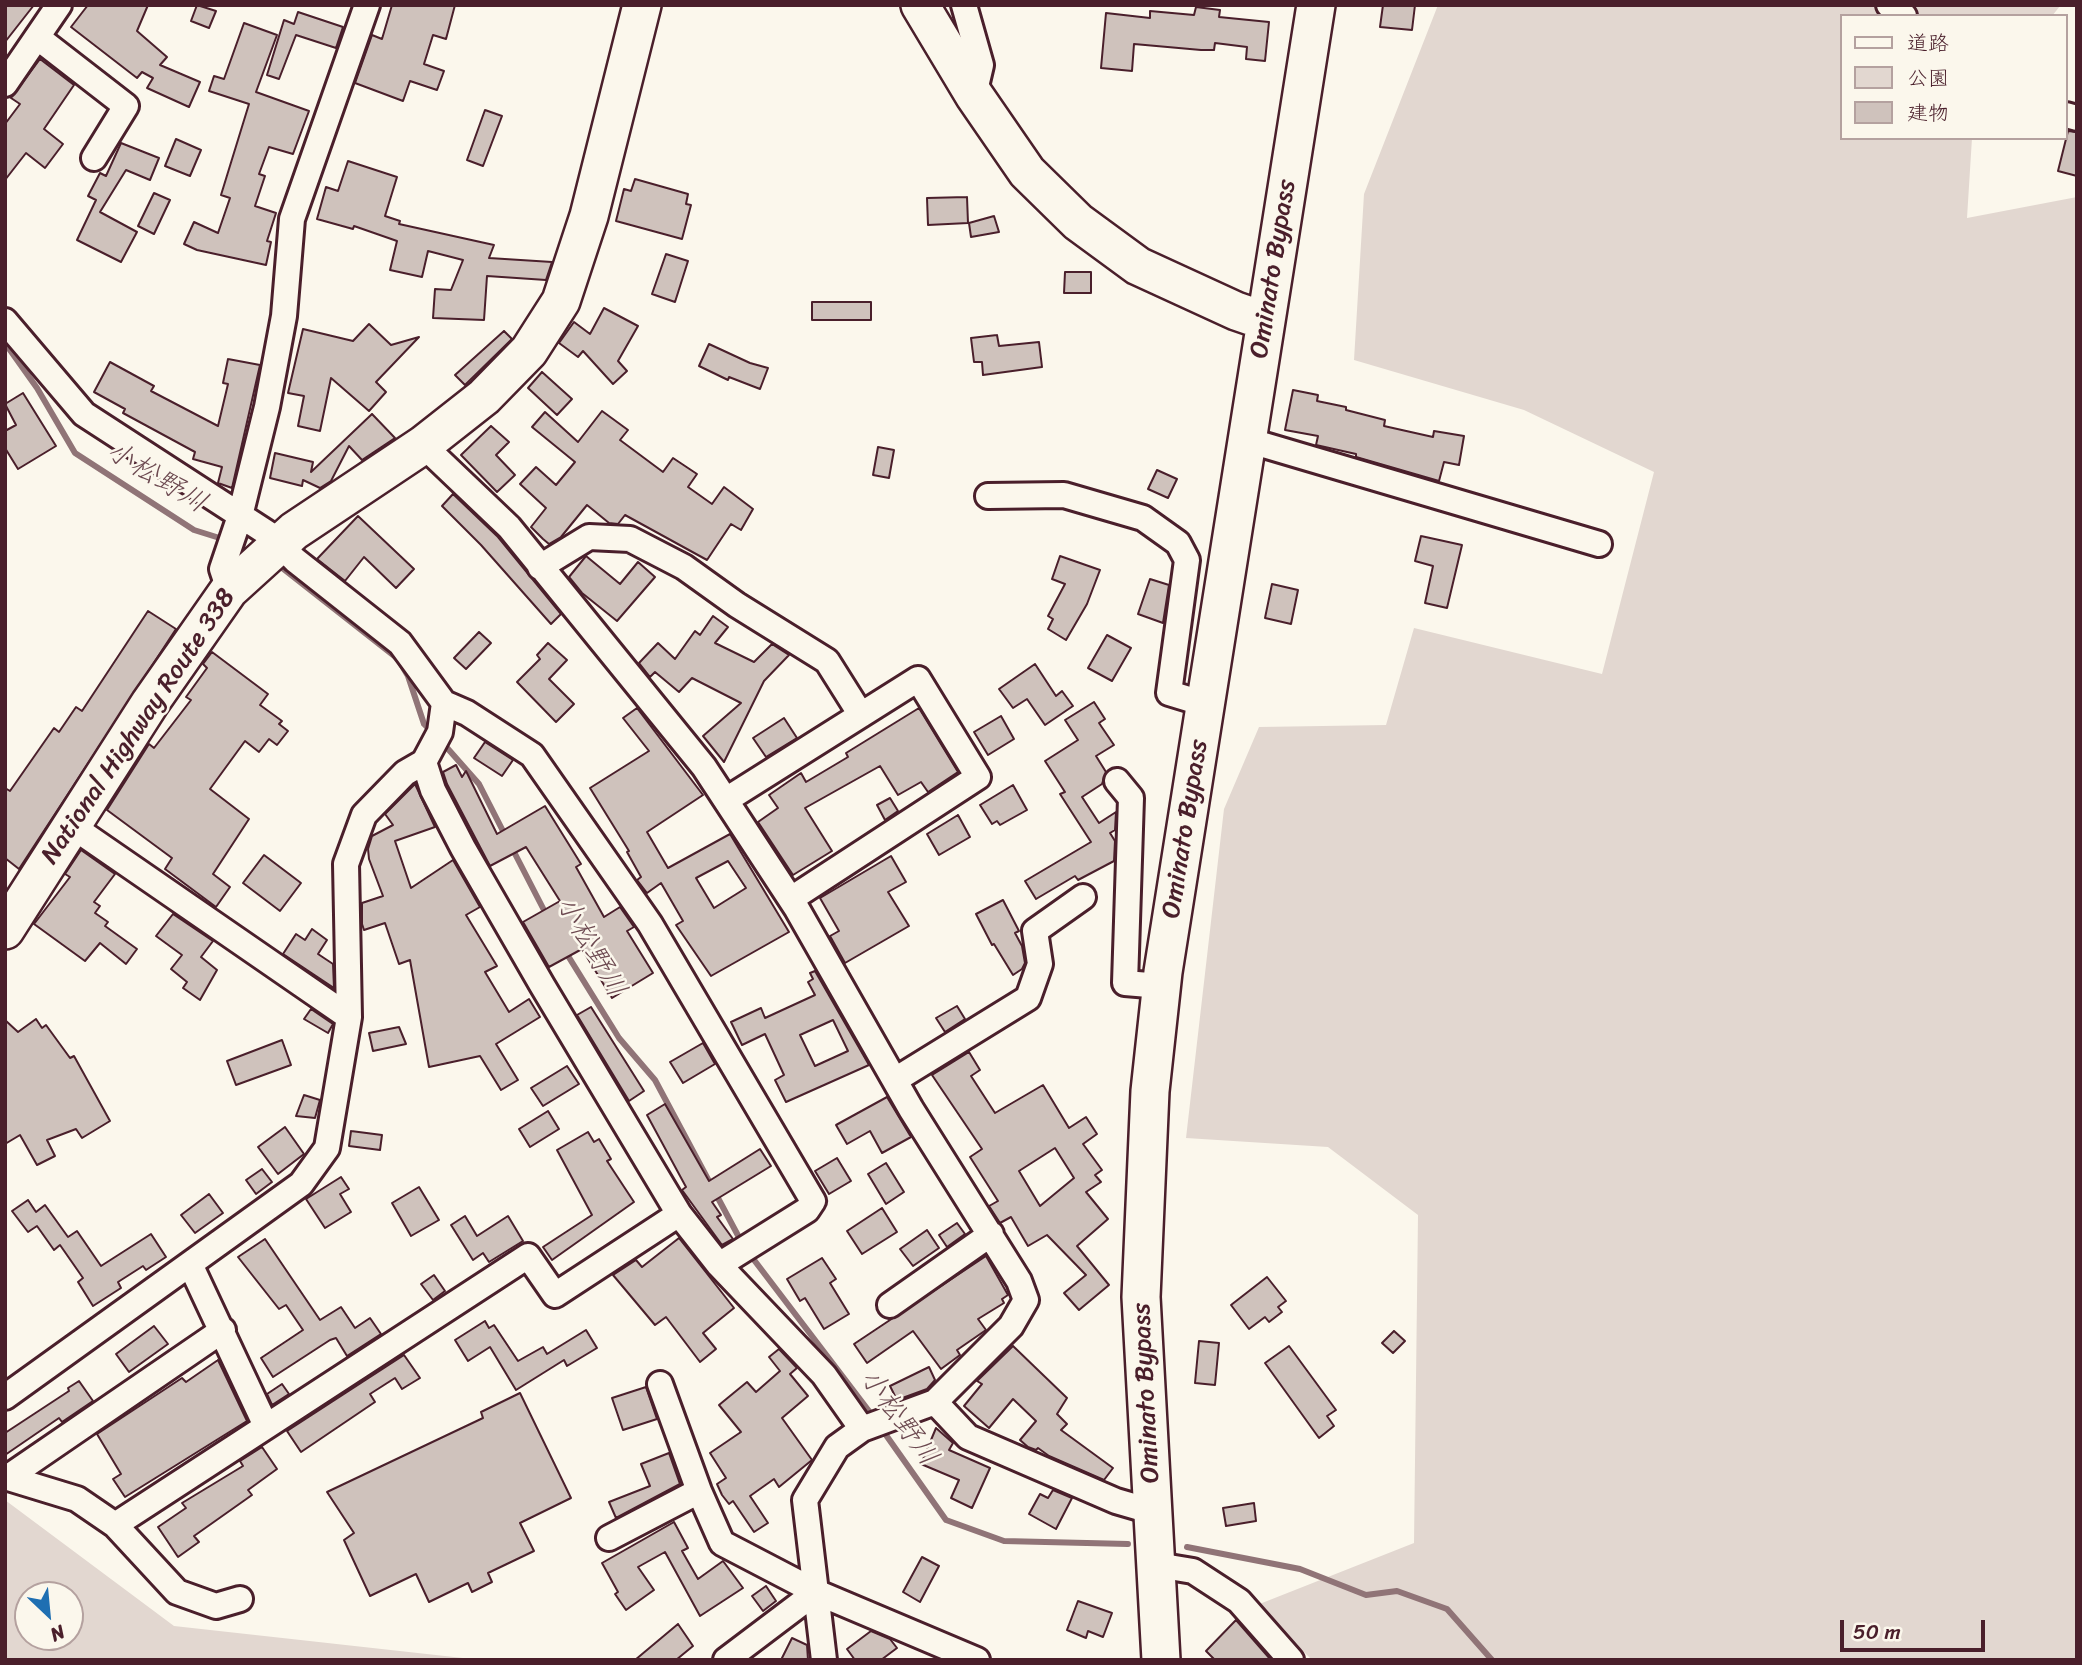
<!DOCTYPE html>
<meta charset="utf-8">
<style>
body{margin:0}
#map{position:relative;width:2082px;height:1665px;overflow:hidden;background:#fbf7ec;font-family:Sriracha,"Klee One",sans-serif}
canvas{display:block}
.frame{position:absolute;inset:0;border:7px solid #4a1f2b;pointer-events:none}
.legend{position:absolute;left:1840px;top:14px;width:228px;height:126px;box-sizing:border-box;background:#fbf7ec;border:2px solid #b4a19f;margin:0;padding:9px 12px;list-style:none;font-size:21px;color:#4a1f2b}
.legend li{display:flex;align-items:center;gap:14px;height:35px}
.legend b{width:35px;border:2px solid #b4a19f}
.north{position:absolute;left:14px;top:1581px;width:70px;height:70px;box-sizing:border-box;background:#fbf7ec;border:2px solid #b4a19f;border-radius:50%;rotate:154deg;font-size:19px;font-weight:700;line-height:28px;text-align:center;color:#4a1f2b}
.north::after{content:'';display:block;margin:auto;width:24px;height:32px;background:#1f6fb2;clip-path:polygon(50% 0,100% 100%,50% 72%,0 100%)}
.scale{position:absolute;left:1840px;top:1620px;width:145px;height:32px;box-sizing:border-box;border:4px solid #4a1f2b;border-top:0;padding-left:9px;font-size:21px;line-height:24px;white-space:nowrap;color:#4a1f2b;-webkit-text-stroke:5px #fbf7ec;paint-order:stroke}
</style>
<div id="map">
<canvas width="2082" height="1665"></canvas>
<div class="frame"></div>
<ul class="legend">
<li><b style="height:9px;background:#fbf7ec"></b>道路</li>
<li><b style="height:19px;background:#e2d7d0"></b>公園</li>
<li><b style="height:19px;background:#cfc2bc"></b>建物</li>
</ul>
<div class="north">N</div>
<div class="scale">50 m</div>
</div>
<script>
const c = document.querySelector('canvas').getContext('2d');
c.lineJoin = 'round';
function fill(path, color) {
  c.fillStyle = color;
  c.fill(path, 'evenodd');
}
function shape(rows) {
  const path = new Path2D();
  for (const r of rows) {
    path.moveTo(r[0], r[1]);
    for (let i = 2; i < r.length; i += 2) path.lineTo(r[i], r[i + 1]);
  }
  return path;
}
function stroke(path, color, width, dash) {
  c.strokeStyle = color;
  c.lineWidth = width;
  c.lineCap = dash ? 'butt' : 'round';
  c.setLineDash(dash || []);
  c.stroke(path);
}
function label(font, color, halo, rows, align = 'center') {
  c.font = font + ' Sriracha,"Klee One",sans-serif';
  c.lineWidth = 5;
  c.setLineDash([]);
  c.textBaseline = 'middle';
  c.strokeStyle = halo;
  c.fillStyle = color;
  for (const [text, x, y, turn = 0] of rows) {
    c.save();
    c.translate(x, y);
    c.rotate((+turn || 0) * Math.PI / 180);
    c.textAlign = isNaN(turn) ? turn : align;
    if (halo) c.strokeText(text, 0, 0);
    c.fillText(text, 0, 0);
    c.restore();
  }
}
fill(shape([
 [1438,5,2077,5,2060,6,2052,16,1842,16,1842,138,1972,138,1967,218,2077,197,2077,1660,1312,1660,1257,1605,1414,1543,1418,1215,1328,1147,1186,1138,1224,809,1259,727,1386,725,1414,628,1602,674,1654,472,1524,410,1354,360,1364,194],
 [5,1500,174,1626,481,1660,5,1660],
 [28,1595,70,1595,70,1637,28,1637]
]), '#e2d7d0');
stroke(shape([
 [5,343,37,388,75,453,194,530,226,540],
 [277,564,398,659,408,676,424,724,433,733],
 [441,741,479,784,505,835],
 [512,848,547,916],
 [565,951,619,1038,655,1080,742,1243],
 [748,1252,875,1419],
 [881,1428,946,1520,1004,1541,1128,1544],
 [1187,1547,1300,1569,1366,1595,1397,1591,1447,1609,1492,1660]
]), '#907477', 6);
const building = shape([
 [5,5,34,5,5,42,5,5],
 [88,5,148,5,137,31,167,57,160,65,200,82,189,107,147,88,153,78,142,72,137,78,71,27,88,5],
 [197,5,216,11,209,28,191,21,197,5],
 [392,5,455,5,446,39,433,35,424,64,444,71,437,90,410,81,403,101,355,83,372,35,382,39,392,5],
 [1383,5,1415,5,1412,30,1380,27,1383,5],
 [1196,7,1220,10,1219,17,1269,22,1265,61,1246,59,1247,47,1215,43,1214,50,1201,50,1134,44,1132,71,1101,68,1106,13,1150,18,1150,11,1194,15,1196,7],
 [298,12,343,27,336,48,296,35,279,79,267,75,284,20,294,24,298,12],
 [244,23,277,35,256,92,309,111,293,154,269,147,259,174,265,176,255,206,276,213,267,241,271,242,266,265,197,250,184,244,194,222,218,233,230,198,221,195,249,104,209,91,214,76,224,79,244,23],
 [40,59,74,85,44,129,63,144,45,168,26,153,5,180,5,124,20,104,11,98,40,59],
 [485,110,502,116,483,166,467,160,485,110],
 [2068,131,2077,132,2077,176,2058,171,2068,131],
 [176,139,201,150,190,176,165,166,176,139],
 [121,143,159,158,150,180,126,170,100,212,137,232,121,262,77,240,96,200,88,196,100,173,106,176,121,143],
 [348,161,397,177,385,216,400,221,399,224,494,245,489,258,552,262,546,280,487,276,484,320,433,318,435,289,451,290,463,260,428,251,422,277,390,270,397,241,354,226,353,229,317,219,326,187,338,191,348,161],
 [635,179,688,194,686,204,691,205,682,239,616,221,624,189,631,191,635,179],
 [154,193,170,200,154,234,138,226,154,193],
 [967,197,968,223,928,225,927,198,967,197],
 [994,216,999,232,971,237,969,223,994,216],
 [666,254,688,261,675,302,652,294,666,254],
 [1065,272,1091,272,1091,293,1064,293,1065,272],
 [812,302,871,302,871,320,812,320,812,302],
 [604,308,638,326,618,361,627,371,613,384,583,351,578,357,559,343,574,322,590,334,604,308],
 [369,324,391,345,419,337,376,382,386,392,369,411,331,378,320,431,298,426,304,396,288,393,303,329,353,341,369,324],
 [504,331,512,339,465,385,455,375,504,331],
 [997,335,999,346,1039,342,1042,367,983,375,982,362,974,362,971,338,997,335],
 [709,344,750,363,768,368,760,389,729,377,728,380,699,366,709,344],
 [228,359,260,365,232,488,218,483,222,467,193,459,195,452,123,413,125,409,94,392,110,362,154,386,151,391,218,426,228,384,223,383,228,359],
 [542,372,572,399,557,415,528,388,542,372],
 [1293,390,1318,395,1317,401,1346,407,1346,410,1385,420,1384,426,1433,437,1434,431,1464,436,1459,465,1444,462,1439,481,1356,457,1356,454,1316,445,1318,436,1285,430,1293,390],
 [23,393,56,446,18,469,5,448,5,431,16,425,5,404,23,393],
 [602,411,628,430,620,440,663,472,673,458,697,474,688,487,712,504,724,487,753,509,741,530,731,524,707,560,625,515,618,524,609,523,587,505,561,537,549,544,543,539,531,527,546,508,520,484,536,467,556,485,575,462,532,427,545,412,578,442,602,411],
 [372,414,395,438,362,460,349,446,331,481,320,488,303,480,302,486,270,478,275,453,313,462,311,472,372,414],
 [491,426,509,442,496,455,515,475,497,492,461,455,491,426],
 [878,447,894,450,889,478,873,475,878,447],
 [1157,470,1177,479,1168,498,1148,489,1157,470],
 [453,494,498,537,561,614,551,624,481,545,442,506,453,494],
 [358,516,414,569,396,588,364,557,345,581,317,559,358,516],
 [1421,536,1462,545,1447,608,1425,603,1433,566,1415,561,1421,536],
 [586,556,620,584,638,562,655,577,617,621,582,593,569,577,586,556],
 [1060,556,1100,570,1087,604,1066,640,1048,629,1053,619,1048,616,1065,584,1052,579,1060,556],
 [1150,579,1169,585,1163,623,1138,614,1150,579],
 [1272,584,1298,590,1291,624,1265,618,1272,584],
 [148,611,176,629,19,869,5,858,5,788,10,791,54,728,59,732,76,707,82,711,148,611],
 [713,616,728,627,715,643,754,662,772,644,789,655,764,681,724,762,703,736,741,703,692,678,679,692,655,672,650,677,639,663,658,643,675,659,695,631,700,635,713,616],
 [479,632,491,643,466,669,454,658,479,632],
 [1107,635,1131,648,1112,681,1088,668,1107,635],
 [548,643,567,660,549,679,574,704,556,722,517,682,540,659,537,655,548,643],
 [212,652,268,694,260,705,282,721,279,724,288,731,277,745,269,739,259,752,245,741,210,789,249,819,213,874,230,887,216,907,165,869,172,858,107,810,149,744,154,748,191,700,186,697,207,668,203,664,212,652],
 [1035,664,1056,696,1062,691,1073,706,1045,725,1027,699,1013,708,999,689,1035,664],
 [1094,702,1105,719,1099,723,1114,745,1096,756,1106,772,1102,784,1082,797,1099,823,1116,812,1115,830,1110,833,1115,841,1114,861,1078,880,1075,876,1036,899,1025,881,1091,842,1060,794,1065,792,1045,761,1078,740,1065,720,1094,702],
 [637,708,703,795,647,832,668,868,730,834,789,932,711,976,676,925,683,921,661,883,647,893,637,880,641,877,627,852,629,851,590,788,649,751,623,718,637,708],
 [728,861,746,888,714,908,696,878,728,861],
 [919,708,958,772,928,792,921,782,898,795,880,766,805,808,832,851,793,875,758,822,778,808,769,795,801,773,806,782,848,757,846,753,919,708],
 [1001,716,1014,739,988,755,974,732,1001,716],
 [784,718,797,738,766,757,753,738,784,718],
 [485,742,513,760,502,776,474,758,485,742],
 [456,765,462,777,466,771,497,834,545,806,581,864,576,867,604,917,620,907,634,927,627,931,653,973,612,998,582,949,549,967,523,922,560,901,526,847,490,866,447,784,443,772,456,765],
 [415,784,435,827,395,841,411,888,453,860,480,907,466,915,497,966,485,972,509,1012,529,999,540,1017,496,1044,518,1080,501,1090,480,1056,429,1067,410,960,399,964,385,923,364,930,362,924,362,903,383,896,369,859,368,849,372,836,393,825,385,814,415,784],
 [1013,785,1027,810,1000,825,997,821,992,824,980,805,1013,785],
 [890,798,898,811,885,820,877,805,890,798],
 [958,815,970,837,939,855,927,834,958,815],
 [81,850,115,874,94,902,100,906,95,913,108,922,105,926,137,949,126,964,100,943,85,961,34,924,70,877,65,874,81,850],
 [264,855,301,883,280,911,243,883,264,855],
 [891,856,906,882,888,892,909,926,845,963,830,936,839,931,820,898,891,856],
 [1003,900,1019,931,1015,933,1022,946,1025,963,1022,969,1013,975,994,944,992,945,976,914,1003,900],
 [173,914,213,941,201,957,217,970,200,1000,183,988,187,982,171,969,182,955,156,936,173,914],
 [312,929,327,940,318,954,333,964,334,988,283,954,296,934,305,940,312,929],
 [815,971,869,1065,786,1102,775,1080,784,1075,765,1034,742,1045,731,1022,761,1008,765,1018,815,995,808,982,813,979,810,973,815,971],
 [833,1020,848,1051,815,1066,800,1035,833,1020],
 [957,1006,965,1019,945,1032,936,1018,957,1006],
 [591,1007,644,1091,629,1101,577,1015,591,1007],
 [311,1009,333,1024,328,1033,304,1019,311,1009],
 [36,1019,42,1028,46,1025,70,1058,74,1056,110,1121,82,1138,76,1129,47,1140,55,1156,37,1165,20,1135,5,1144,5,1020,18,1032,36,1019],
 [399,1027,406,1044,373,1051,369,1033,399,1027],
 [282,1040,291,1065,236,1085,227,1061,282,1040],
 [703,1043,715,1064,683,1083,670,1062,703,1043],
 [969,1052,980,1070,971,1076,995,1113,1043,1085,1069,1128,1086,1117,1097,1134,1083,1144,1102,1170,1095,1175,1101,1182,1086,1192,1108,1219,1077,1246,1109,1285,1079,1310,1064,1293,1086,1275,1047,1235,1028,1246,1011,1217,1000,1223,989,1206,998,1201,970,1157,982,1149,932,1075,969,1052],
 [1055,1148,1074,1178,1040,1206,1019,1171,1055,1148],
 [567,1066,579,1084,543,1106,531,1088,567,1066],
 [304,1095,320,1100,315,1118,296,1116,304,1095],
 [887,1097,911,1137,882,1153,870,1131,847,1144,836,1125,887,1097],
 [665,1104,709,1181,760,1149,771,1166,712,1202,721,1215,717,1217,733,1239,722,1245,682,1190,686,1187,647,1115,665,1104],
 [548,1111,559,1129,530,1147,519,1129,548,1111],
 [285,1127,304,1154,278,1174,258,1147,285,1127],
 [351,1131,382,1135,380,1150,349,1146,351,1131],
 [588,1132,594,1142,599,1139,611,1159,607,1161,634,1202,552,1260,543,1247,592,1215,557,1150,588,1132],
 [837,1158,851,1181,829,1194,815,1171,837,1158],
 [886,1163,904,1192,886,1204,868,1174,886,1163],
 [262,1169,272,1182,256,1194,246,1180,262,1169],
 [341,1177,349,1189,340,1194,351,1212,325,1228,306,1199,341,1177],
 [419,1187,439,1220,411,1236,392,1203,419,1187],
 [209,1194,223,1213,195,1233,181,1215,209,1194],
 [28,1200,36,1212,45,1205,68,1237,77,1231,101,1266,151,1234,166,1257,146,1270,143,1266,118,1282,121,1288,93,1306,78,1282,83,1278,60,1245,54,1250,37,1226,28,1232,12,1211,28,1200],
 [882,1208,897,1232,862,1254,847,1231,882,1208],
 [465,1216,477,1236,508,1216,523,1241,489,1262,483,1253,473,1260,451,1225,465,1216],
 [957,1223,965,1234,947,1247,939,1235,957,1223],
 [927,1230,939,1248,913,1266,900,1249,927,1230],
 [679,1238,734,1308,703,1333,716,1349,700,1362,666,1317,655,1325,613,1275,636,1260,642,1267,679,1238],
 [265,1239,320,1320,341,1307,355,1328,370,1318,381,1334,347,1356,336,1338,330,1340,273,1377,261,1358,303,1330,286,1305,279,1309,238,1257,265,1239],
 [986,1256,1008,1295,1002,1299,1004,1303,978,1319,986,1330,957,1350,960,1355,941,1369,913,1331,867,1363,854,1344,986,1256],
 [822,1258,836,1279,830,1283,849,1314,824,1329,805,1298,800,1301,787,1279,822,1258],
 [434,1275,445,1291,433,1300,421,1284,434,1275],
 [1267,1277,1286,1301,1278,1307,1282,1312,1269,1322,1265,1317,1249,1329,1231,1305,1267,1277],
 [485,1321,489,1328,494,1325,518,1361,543,1347,547,1354,586,1330,597,1348,567,1366,564,1360,516,1390,490,1347,468,1361,455,1340,485,1321],
 [154,1326,168,1344,129,1372,116,1354,154,1326],
 [1394,1331,1405,1341,1393,1353,1382,1343,1394,1331],
 [1199,1341,1219,1343,1215,1385,1195,1383,1199,1341],
 [1013,1346,1067,1398,1057,1414,1067,1424,1061,1430,1113,1468,1104,1480,1049,1456,1038,1448,1036,1450,1028,1447,1020,1440,1036,1421,1013,1399,989,1428,964,1406,982,1384,977,1381,1013,1346],
 [1289,1346,1336,1410,1327,1416,1334,1426,1319,1438,1265,1363,1289,1346],
 [779,1349,797,1368,790,1374,808,1396,782,1418,812,1460,779,1487,774,1479,750,1496,768,1523,754,1532,733,1501,729,1504,722,1495,717,1484,726,1478,710,1453,741,1432,719,1405,747,1382,756,1392,780,1371,769,1357,779,1349],
 [404,1355,420,1378,402,1389,395,1378,370,1394,375,1402,301,1452,287,1431,404,1355],
 [218,1360,247,1421,125,1497,113,1479,121,1474,97,1434,182,1378,186,1382,218,1360],
 [929,1367,935,1380,927,1389,897,1400,890,1386,929,1367],
 [79,1381,93,1401,62,1422,59,1418,5,1455,5,1433,69,1391,68,1388,79,1381],
 [282,1384,289,1394,272,1405,267,1394,282,1384],
 [646,1387,657,1419,623,1430,612,1398,646,1387],
 [520,1393,571,1498,520,1523,534,1551,488,1573,492,1582,472,1592,468,1583,429,1602,416,1574,370,1596,344,1540,354,1533,327,1492,483,1418,481,1412,520,1393],
 [936,1428,953,1443,949,1450,990,1468,972,1508,951,1498,959,1480,921,1464,936,1428],
 [262,1447,277,1469,248,1490,252,1495,194,1536,199,1542,178,1557,158,1527,186,1508,182,1503,243,1466,240,1461,262,1447],
 [669,1453,680,1484,616,1518,609,1502,650,1486,641,1464,669,1453],
 [1053,1490,1072,1498,1056,1529,1029,1514,1040,1494,1048,1498,1053,1490],
 [1254,1503,1256,1521,1226,1526,1223,1508,1254,1503],
 [674,1522,688,1548,682,1551,698,1579,723,1561,743,1588,700,1616,665,1552,638,1567,654,1590,626,1610,615,1594,618,1592,602,1563,674,1522],
 [922,1557,939,1566,920,1602,903,1592,922,1557],
 [766,1586,776,1601,763,1611,752,1596,766,1586],
 [1078,1601,1112,1613,1103,1637,1088,1631,1086,1638,1067,1630,1078,1601],
 [1236,1620,1271,1660,1215,1660,1206,1651,1236,1620],
 [678,1624,693,1646,676,1660,635,1660,678,1624],
 [871,1631,890,1639,897,1648,881,1660,855,1660,847,1649,871,1631],
 [792,1638,807,1645,808,1660,781,1660,792,1638]
]);
fill(building, '#cfc2bc');
stroke(building, '#4a1f2b', 2);
const minor = shape([
 [964,5,981,65,974,95],
 [1889,5,1904,16],
 [37,37,126,106,94,158],
 [5,84,59,5],
 [2066,115,2077,118],
 [5,321,84,414,272,536,295,560,400,643,444,703,467,713,532,755,650,924,813,1201,807,1210,719,1265],
 [1247,440,1599,544],
 [423,445,509,527,704,767,797,909,911,1109,1019,1281,1026,1300,1011,1326,935,1402,862,1429,837,1447,805,1500,824,1660],
 [988,496,1064,495,1143,518,1178,543,1187,560,1169,693,1205,704],
 [540,567,589,537,630,539,684,567,737,605,827,661,861,715],
 [229,590,222,569,240,516,267,407,284,316,292,219,367,5],
 [444,703,440,732,424,762,433,790,463,848,542,985,679,1214,719,1265,824,1375,862,1429],
 [1117,781,1131,798,1125,983,1161,986],
 [726,800,918,679,978,777,791,899],
 [72,826,349,1017],
 [895,1080,1028,998,1040,964,1035,931,1083,897],
 [190,1264,266,1426],
 [890,1305,991,1234],
 [660,1384,699,1491,722,1543,816,1592,977,1660],
 [5,1397,301,1184,327,1148,349,1017,346,864,364,815,405,773,424,762],
 [935,1402,968,1437,1116,1501,1154,1512],
 [5,1477,77,1499,115,1525,177,1592,216,1606,240,1599],
 [7,1478,223,1330],
 [115,1525,528,1256,555,1295,679,1214],
 [609,1538,699,1491],
 [1157,1565,1193,1571,1239,1601,1291,1660],
 [726,1660,816,1592]
]);
const highway = shape([
 [920,5,974,95,1027,172,1078,222,1138,266,1236,311,1265,321],
 [5,930,150,703,229,590,294,531,423,445,484,397,529,351,561,301,589,216,642,5],
 [1161,1660,1141,1297,1150,1091,1163,972,1316,5]
]);
stroke(minor, '#4a1f2b', 30);
stroke(highway, '#4a1f2b', 42);
stroke(minor, '#fbf7ec', 24);
stroke(highway, '#fbf7ec', 37);
label('26px', '#4a1f2b', '#fbf7ec', [
 ["Ominato Bypass",1274,269,-81],
 ["National Highway Route 338",139,727,-56],
 ["Ominato Bypass",1186,829,-81],
 ["Ominato Bypass",1147,1393,-93]
]);
label('italic 28px', '#6d4a51', '#fbf7ec', [
 ["小松野川",156,478,31],
 ["小松野川",590,947,60],
 ["小松野川",898,1418,54]
]);
</script>
